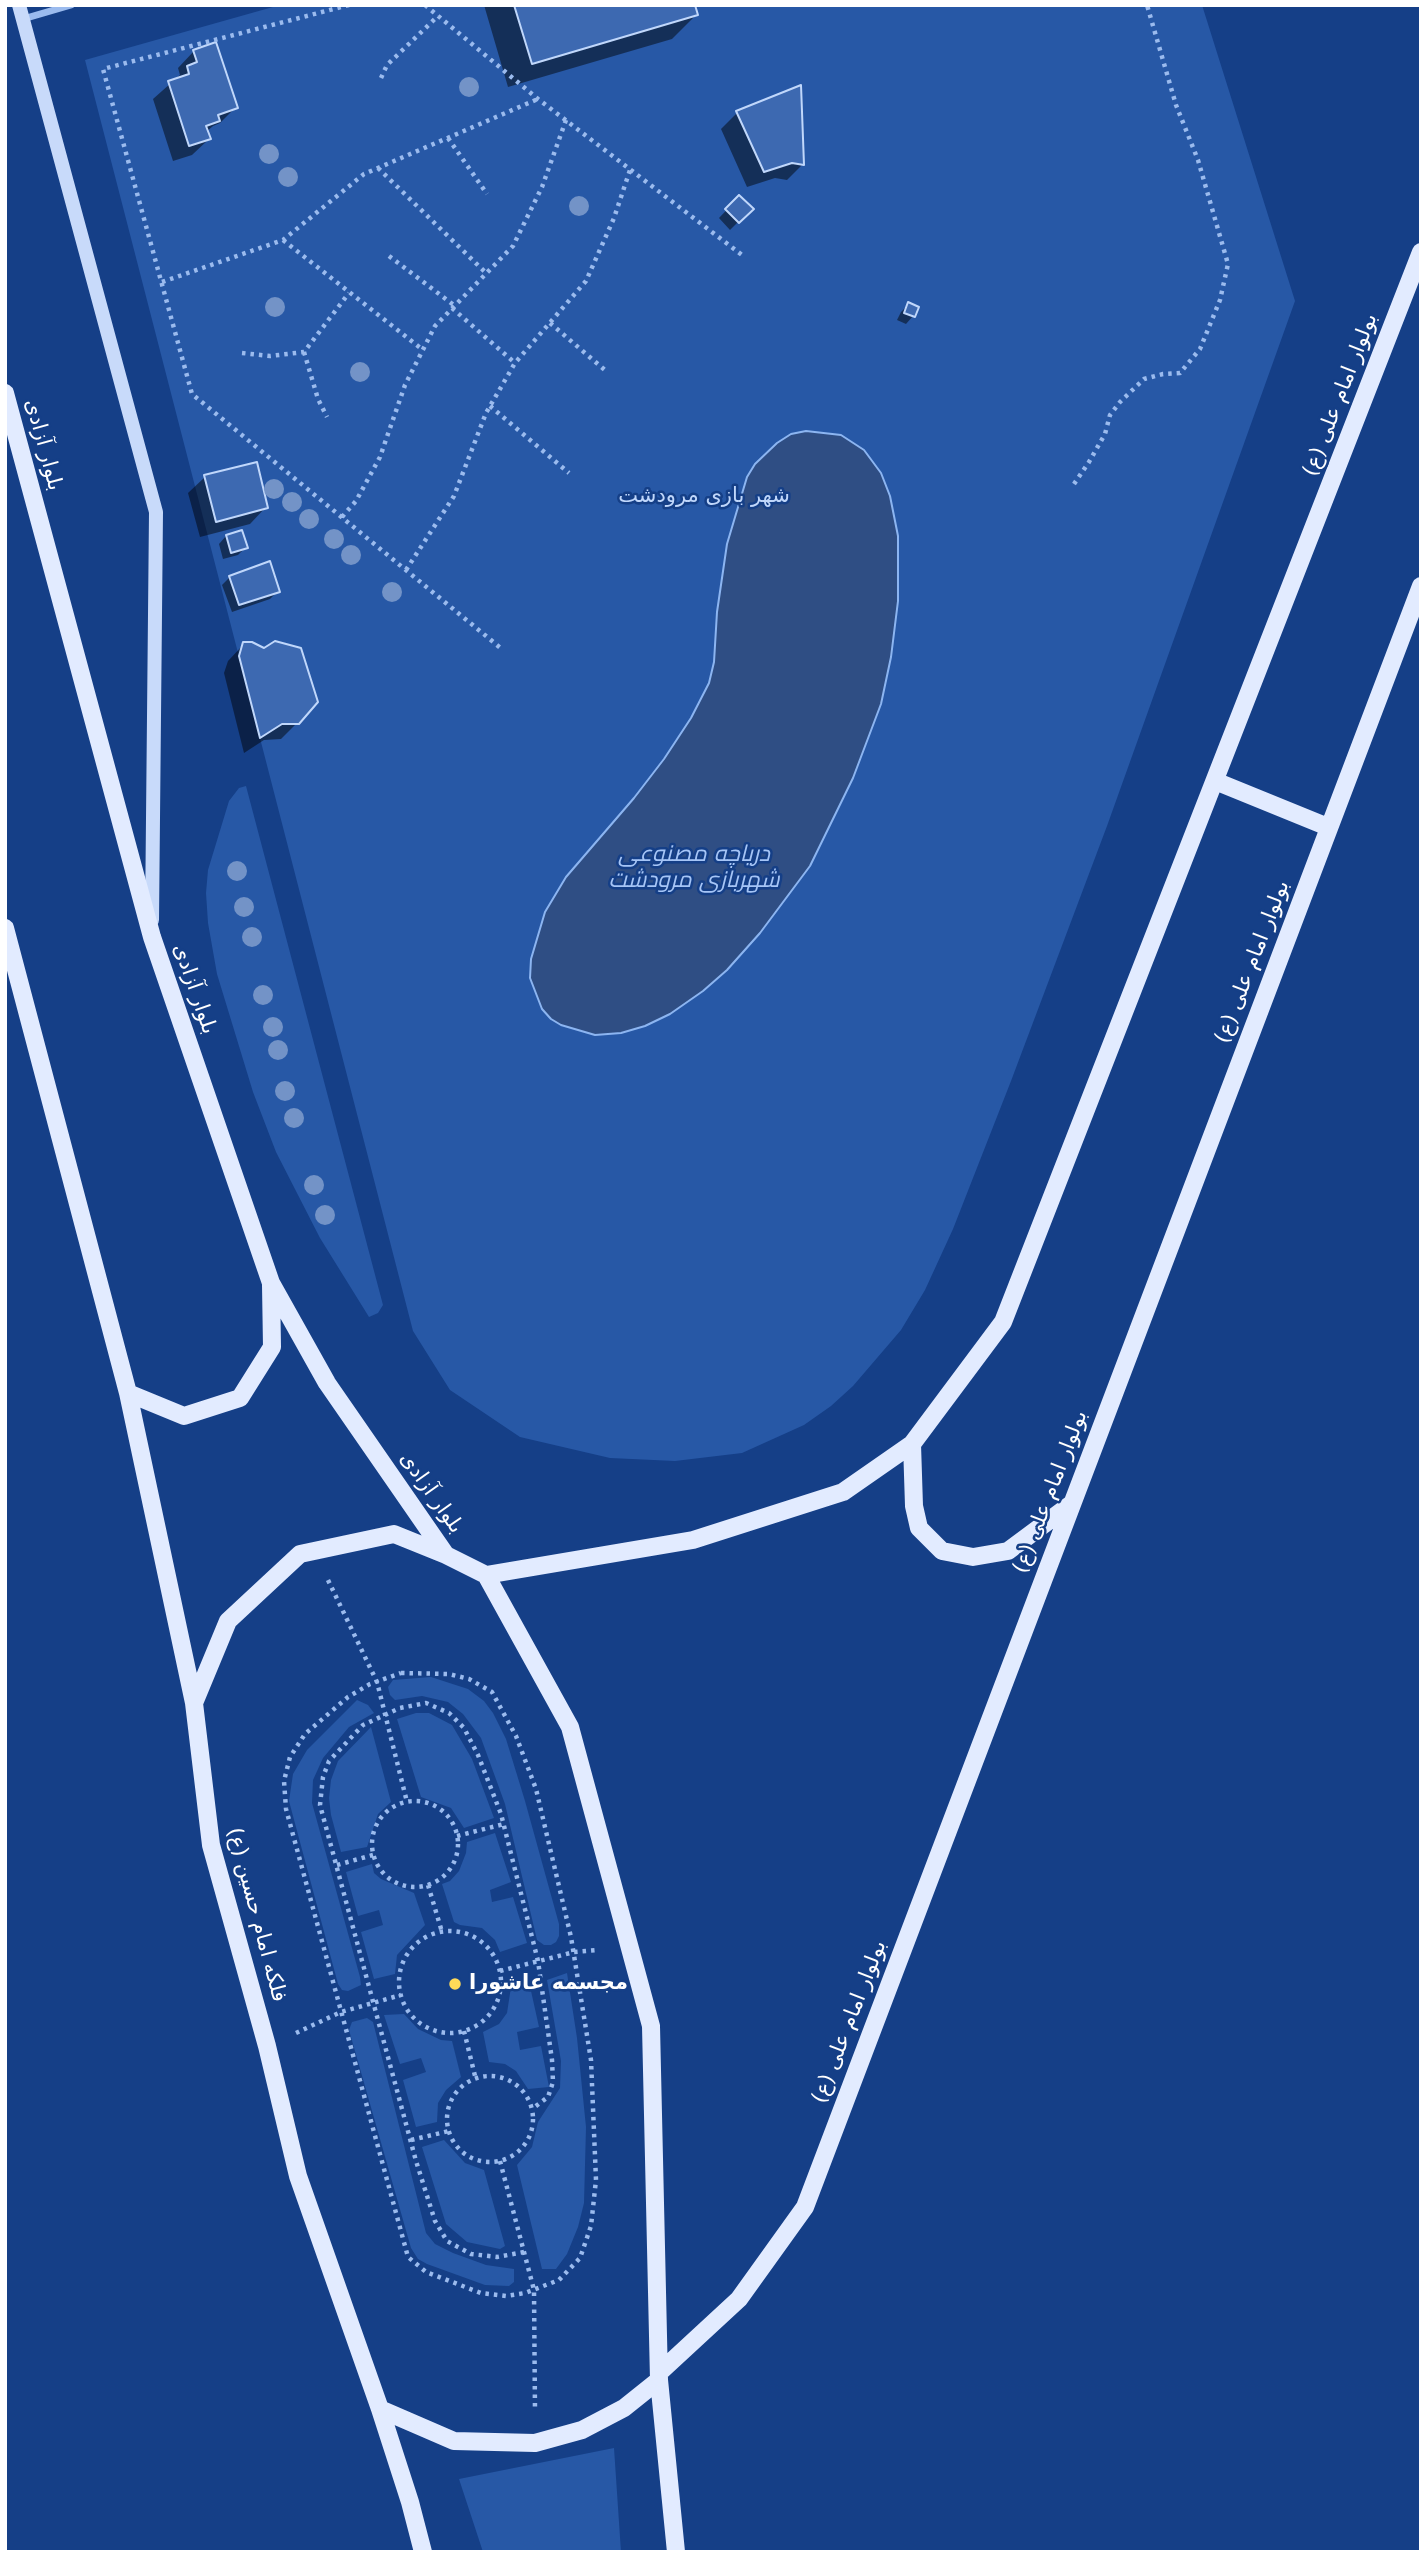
<!DOCTYPE html>
<meta charset="utf-8">
<style>
body{margin:0}
#map{position:relative;width:1426px;height:2557px;overflow:hidden;background:#153f87;font-family:"DejaVu Sans",sans-serif}
canvas{display:block}
.frame{position:absolute;inset:0;border:7px solid #fff;pointer-events:none}
</style>
<div id="map">
<canvas width="1426" height="2557"></canvas>
<div class="frame"></div>
</div>
<script>
const c = document.querySelector('canvas').getContext('2d');
c.lineJoin = 'round';
function fill(path, color) {
  c.fillStyle = color;
  c.fill(path, 'evenodd');
}
function shape(rows) {
  const path = new Path2D();
  for (const r of rows) {
    if (r.length === 3) {
      path.moveTo(r[0] + r[2], r[1]);
      path.arc(r[0], r[1], r[2], 0, 2 * Math.PI);
      continue;
    }
    path.moveTo(r[0], r[1]);
    for (let i = 2; i < r.length; i += 2) path.lineTo(r[i], r[i + 1]);
  }
  return path;
}
function stroke(path, color, width, dash) {
  c.strokeStyle = color;
  c.lineWidth = width;
  c.lineCap = dash ? 'butt' : 'round';
  c.setLineDash(dash || []);
  c.stroke(path);
}
function label(font, color, halo, rows, align = 'center') {
  c.font = font + ' "DejaVu Sans",Cairo,sans-serif';
  c.lineWidth = 5;
  c.setLineDash([]);
  c.textBaseline = 'middle';
  c.strokeStyle = halo;
  c.fillStyle = color;
  for (const [text, x, y, turn = 0] of rows) {
    c.save();
    c.translate(x, y);
    c.rotate((+turn || 0) * Math.PI / 180);
    c.textAlign = isNaN(turn) ? turn : align;
    if (halo) c.strokeText(text, 0, 0);
    c.fillText(text, 0, 0);
    c.restore();
  }
}
fill(shape([
 [280,5,1202,5,1295,301,1107,826,1011,1081,953,1229,925,1290,901,1330,853,1386,831,1406,804,1425,742,1453,675,1461,610,1458,520,1437,450,1390,413,1331,85,60],
 [246,786,383,1305,378,1313,369,1317,320,1238,276,1152,253,1092,217,974,208,923,206,893,208,870,229,801,239,788],
 [431,1677,468,1689,484,1701,493,1713,506,1739,525,1801,559,1924,559,1936,556,1942,551,1945,544,1945,537,1940,505,1804,481,1738,463,1714,448,1702,422,1696,395,1700,390,1695,388,1687,393,1680],
 [357,1700,368,1705,374,1713,349,1727,323,1758,313,1780,312,1803,360,1977,361,1985,348,1991,342,1990,338,1984,289,1801,293,1774,307,1750],
 [416,1713,429,1713,452,1725,472,1759,494,1818,464,1828,451,1808,421,1797,397,1719],
 [371,1727,391,1802,378,1814,367,1847,341,1852,331,1815,329,1798,331,1780,338,1761],
 [495,1833,511,1882,490,1890,492,1902,513,1897,527,1943,500,1952,495,1940,482,1928,460,1925,454,1922,442,1884,450,1881,459,1871,466,1853,467,1842],
 [372,1864,374,1873,381,1879,414,1893,425,1925,397,1955,395,1974,374,1979,361,1932,383,1925,379,1910,358,1916,346,1872],
 [567,1973,577,2038,586,2127,584,2203,578,2227,567,2254,556,2269,542,2269,517,2165,532,2147,538,2122,560,2088,561,2061,547,1980],
 [529,1982,539,2027,517,2032,520,2050,541,2046,549,2087,528,2089,516,2071,505,2064,489,2062,483,2032,499,2024,507,2013,511,1987],
 [404,2014,418,2029,441,2040,452,2041,461,2077,446,2090,438,2103,437,2122,416,2127,403,2080,426,2072,421,2058,400,2064,384,2015],
 [367,2018,373,2022,426,2233,435,2244,453,2253,486,2265,514,2269,514,2282,509,2286,485,2285,427,2264,418,2259,411,2248,349,2030,352,2022],
 [444,2140,465,2163,484,2170,505,2246,500,2249,467,2242,446,2224,422,2147],
 [614,2448,621,2552,483,2552,459,2479]
]), '#2758a6');
const water = shape([
 [806,431,841,435,864,450,881,473,890,496,898,536,898,601,891,657,881,704,853,778,810,866,760,933,727,970,703,991,670,1014,645,1026,621,1033,595,1035,561,1025,551,1019,542,1009,530,978,531,959,545,912,566,877,634,798,664,759,691,718,709,683,714,662,717,612,727,544,747,477,755,464,777,443,791,434,806,431]
]);
fill(water, '#2f4e84');
stroke(water, '#8cb5f1', 2);
fill(shape([
 [484,5,693,5,696,15,672,39,508,87],
 [194,51,236,107,220,123,213,126,206,132,209,139,192,155,173,161,153,99,180,75,178,68],
 [737,113,803,164,787,180,775,178,747,187,721,129],
 [739,197,751,209,730,230,719,218],
 [909,304,913,316,906,324,897,320,901,312],
 [205,477,266,507,250,524,200,537,188,493],
 [226,536,246,547,238,555,223,559,219,544],
 [230,577,278,591,270,599,232,612,222,585],
 [244,644,265,650,298,722,281,739,264,740,244,753,224,673,228,661]
]), '#0007');
const building = shape([
 [514,5,695,5,698,15,532,64,514,5],
 [216,42,238,108,218,115,220,121,206,126,211,139,189,146,168,81,189,74,187,66,197,62,193,50,216,42],
 [801,85,804,165,792,163,764,172,736,111,801,85],
 [739,195,754,209,739,223,725,209,739,195],
 [908,302,919,307,915,317,904,313,908,302],
 [257,462,268,508,216,522,204,475,257,462],
 [242,530,248,548,231,553,226,535,242,530],
 [270,561,280,592,239,605,229,576,270,561],
 [275,641,301,648,318,702,299,724,282,724,260,738,239,656,243,642,252,642,264,648,275,641]
]);
fill(building, '#3d69b1');
stroke(building, '#c0d7fb', 2);
stroke(shape([
 [349,5,103,69,192,394,503,650],
 [425,5,538,99,742,255],
 [381,78,387,65,438,16],
 [448,138,487,194],
 [378,168,486,273],
 [283,240,423,350],
 [389,256,455,306],
 [162,282,283,240,364,174,538,99],
 [452,308,515,363],
 [550,323,606,371],
 [304,352,318,399,327,417],
 [242,353,270,356,304,352,349,293],
 [490,406,569,473],
 [1074,484,1089,462,1105,434,1110,415,1120,402,1144,379,1163,374,1180,373,1200,349,1220,300,1228,264,1198,160,1176,105,1147,5],
 [342,517,356,501,380,457,405,385,435,326,513,246,542,187,566,120],
 [406,570,454,496,486,413,515,363,586,281,614,218,630,170],
 [328,1580,377,1682,407,1802],
 [401,1673,449,1674,469,1679,492,1692,516,1736,536,1789,571,1937,591,2060,596,2180,591,2226,580,2258,559,2280,525,2293,506,2296,481,2293,426,2272,408,2257,286,1809,284,1781,290,1757,305,1734,348,1697,370,1684,401,1673],
 [415,1844,43],
 [457,1836,504,1824],
 [337,1865,373,1855],
 [428,1885,442,1932],
 [450,1982,51],
 [500,1971,574,1952,598,1950],
 [464,2031,476,2080],
 [296,2033,341,2012,401,1995],
 [490,2119,43],
 [411,2140,449,2131],
 [500,2161,534,2290,535,2411],
 [524,2252,497,2257,471,2254,447,2241,435,2221,416,2161,320,1805,323,1777,329,1761,363,1725,400,1708,426,1703,449,1713,464,1728,478,1755,501,1814,538,1961,552,2060,553,2082,548,2097,532,2109]
]), '#9bbbee', 4.5, [3.5, 5]);
stroke(shape([
 [23,19,71,5]
]), '#9bbbee', 7);
stroke(shape([
 [19,5,156,512,152,920]
]), '#c8dafa', 14);
stroke(shape([
 [5,393,152,937,271,1283,327,1383,446,1555],
 [1215,781,1328,827],
 [5,928,128,1393,194,1703],
 [128,1393,184,1416,240,1398,272,1347,271,1285],
 [912,1444,914,1506,919,1528,942,1551,973,1557,1008,1551,1070,1505],
 [486,1575,693,1540,843,1492,912,1444,1003,1322,1421,252],
 [660,2372,739,2299,805,2207,1421,586],
 [659,2380,624,2408,582,2430,535,2443,454,2441,380,2409,298,2176,267,2046,211,1845,194,1703,228,1621,300,1554,394,1534,446,1555,486,1575,570,1727,651,2026,659,2380,676,2552],
 [380,2409,410,2502,423,2552]
]), '#e2ebff', 18);
c.fillStyle = '#7393c7';
for (const [x, y] of [
 [469,87],
 [269,154],
 [288,177],
 [579,206],
 [275,307],
 [360,372],
 [274,489],
 [292,502],
 [309,519],
 [334,539],
 [351,555],
 [392,592],
 [237,871],
 [244,907],
 [252,937],
 [263,995],
 [273,1027],
 [278,1050],
 [285,1091],
 [294,1118],
 [314,1185],
 [325,1215]
]) {
  c.beginPath();
  c.arc(x, y, 10, 0, 2 * Math.PI);
  c.fill();
}
for (const [x, y, r, color] of [
 [455,1984,7,"#ffda58"]
]) {
  const dot = new Path2D();
  dot.arc(x, y, r, 0, 2 * Math.PI);
  c.fillStyle = color;
  c.fill(dot);
  stroke(dot, '#153f87', 2.5);
}
label('21px', '#fff', '#153f87', [
 ["بولوار امام علی (ع)",1341,395,-69],
 ["بلوار آزادی",43,445,75],
 ["بولوار امام علی (ع)",1253,962,-69],
 ["بلوار آزادی",194,989,71],
 ["بولوار امام علی (ع)",1051,1492,-69],
 ["بلوار آزادی",431,1493,55],
 ["فلکه امام حسین (ع)",256,1915,75],
 ["بولوار امام علی (ع)",850,2022,-69]
]);
label('21px', '#c0d7fb', '#153f87', [
 ["شهر بازی مرودشت",704,497]
]);
label('bold 21px', '#fff', '#153f87', [
 ["مجسمه عاشورا",469,1984]
], 'left');
label('italic 23px', '#a6c5f6', '#153f87', [
 ["دریاچه مصنوعی",694,855],
 ["شهربازی مرودشت",694,881]
]);
</script>
